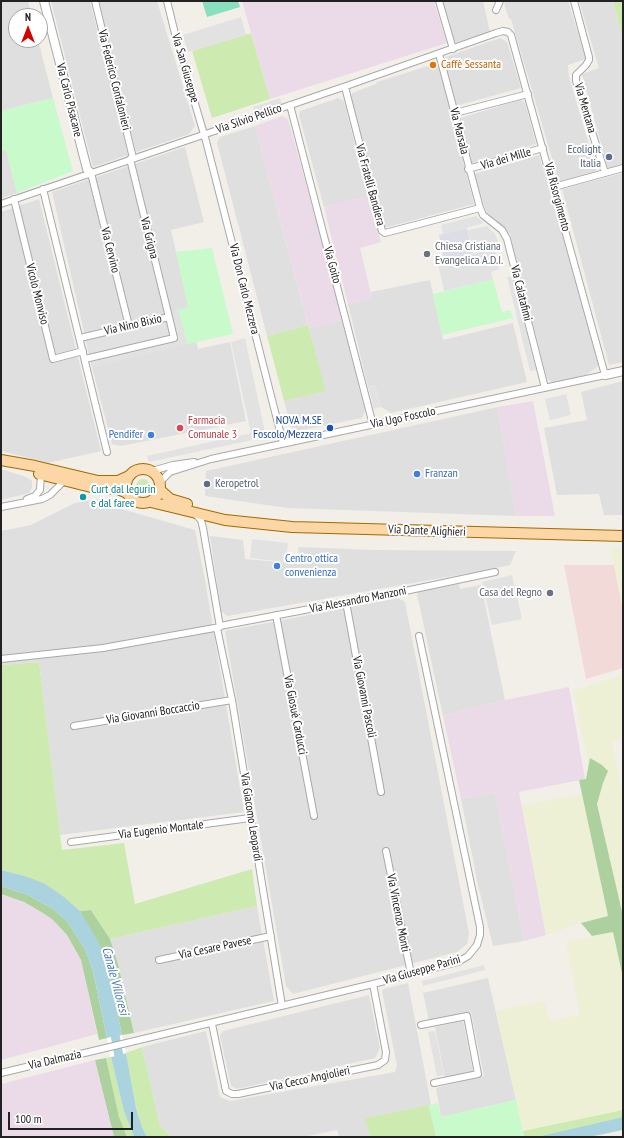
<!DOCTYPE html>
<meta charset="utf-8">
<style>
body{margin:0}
#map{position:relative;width:624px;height:1138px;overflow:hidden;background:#f2efe9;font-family:"PT Sans Narrow",sans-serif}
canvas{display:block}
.frame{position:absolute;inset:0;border:2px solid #222;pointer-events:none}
.north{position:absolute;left:8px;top:8px;width:40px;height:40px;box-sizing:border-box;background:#fff;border:1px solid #a7a7a7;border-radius:50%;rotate:0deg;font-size:11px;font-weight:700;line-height:16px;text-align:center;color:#222}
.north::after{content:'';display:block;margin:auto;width:14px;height:18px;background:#d40000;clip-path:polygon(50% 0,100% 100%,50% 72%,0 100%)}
.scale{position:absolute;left:8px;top:1112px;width:125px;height:18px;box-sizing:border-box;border:2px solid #222;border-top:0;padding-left:5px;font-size:12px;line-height:14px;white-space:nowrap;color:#222;-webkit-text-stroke:3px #fff;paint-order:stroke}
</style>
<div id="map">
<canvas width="624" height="1138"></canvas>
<div class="frame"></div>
<div class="north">N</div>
<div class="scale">100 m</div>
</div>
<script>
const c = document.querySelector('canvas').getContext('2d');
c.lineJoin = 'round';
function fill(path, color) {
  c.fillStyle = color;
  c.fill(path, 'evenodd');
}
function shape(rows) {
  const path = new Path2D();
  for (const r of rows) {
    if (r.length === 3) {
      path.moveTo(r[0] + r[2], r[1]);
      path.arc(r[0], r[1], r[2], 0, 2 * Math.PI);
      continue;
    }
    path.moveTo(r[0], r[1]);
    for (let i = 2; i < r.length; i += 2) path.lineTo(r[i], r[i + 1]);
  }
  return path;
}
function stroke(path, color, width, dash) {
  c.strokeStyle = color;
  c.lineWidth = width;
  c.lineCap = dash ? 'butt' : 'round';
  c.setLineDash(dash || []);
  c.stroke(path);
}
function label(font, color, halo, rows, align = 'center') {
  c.font = font + ' "PT Sans Narrow",sans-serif';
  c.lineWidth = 4;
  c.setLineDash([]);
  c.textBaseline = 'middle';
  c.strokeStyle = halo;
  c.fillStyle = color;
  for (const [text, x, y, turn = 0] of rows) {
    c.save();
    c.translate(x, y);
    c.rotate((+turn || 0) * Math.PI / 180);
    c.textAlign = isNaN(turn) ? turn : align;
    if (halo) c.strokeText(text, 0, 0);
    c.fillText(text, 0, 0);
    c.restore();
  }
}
fill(shape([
 [1,1,28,1,32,16,16,16,16,40,38,40,53,98,1,111],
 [51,1,90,1,128,155,93,167],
 [99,1,157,1,195,126,189,134,136,152],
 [442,1,483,1,490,32,454,43],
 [506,1,568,1,586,59,568,65,569,77,597,172,559,182,511,19,509,19,504,4],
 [579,1,613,1,623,38,623,165,608,169,582,74,599,68],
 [500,38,507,42,521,88,456,106,443,58],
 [438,63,474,204,384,228,351,98,352,93,376,84,377,82],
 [338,98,344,101,368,196,324,207,299,115,300,111],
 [520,100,525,102,536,144,472,164,460,118],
 [255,126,308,325,267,336,217,143,220,137],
 [185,147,204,222,171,230,198,349,230,342,246,421,121,446,112,444,92,367,52,192],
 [6,150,17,193,1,198,1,151],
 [539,155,600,365,586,375,553,383,547,379,510,234,486,211,474,174],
 [623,173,623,362,609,365,562,189],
 [39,199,101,451,48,463,1,451,1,212],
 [430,280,443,340,513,323,527,382,391,413,381,407,375,385,368,387,348,304,372,298,371,292],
 [342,320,365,411,362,418,296,431,292,429,284,401,325,391,309,328],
 [623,381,623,515,604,515,599,494,557,495,544,428,587,420,581,392],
 [498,407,516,516,287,508,205,496,206,471],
 [1,469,26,477,32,481,32,488,29,493,1,500],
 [99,499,111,506,195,530,205,580,244,812,60,835,39,662,1,665,1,531,31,525,75,503],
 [210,536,243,540,245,559,300,564,298,547,374,550,516,551,510,565,481,571,227,616,221,611],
 [459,584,460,589,481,585,505,700,443,716,417,594,419,591],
 [398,598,405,602,469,933,467,944,457,952,293,994,286,986,225,631],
 [495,792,524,941,493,946,478,885,461,799],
 [257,906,274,1001,134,1033,118,964,110,939],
 [488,978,516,1100,441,1117,436,1088,484,1076,471,1012,429,1021,423,993],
 [408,983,431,1105,366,1118,370,1137,339,1137,337,1130,303,1137,172,1137,160,1126,142,1047,206,1031,220,1097,230,1101,395,1072,397,1066,382,991,384,989],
 [369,995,380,1048,375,1058,237,1089,231,1086,220,1036,223,1031],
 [463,1021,473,1072,445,1078,435,1027]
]), '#e0dfdf');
fill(shape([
 [564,565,614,565,623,610,623,668,586,679]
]), '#f2dad9');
fill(shape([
 [242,1,434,1,447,43,270,99],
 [282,116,288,119,331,275,342,320,309,328,255,126],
 [368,196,381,242,360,248,372,298,348,304,324,207],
 [533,401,555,516,516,516,498,407],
 [569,687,585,779,519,792,546,935,524,941,495,792,461,799,443,716,505,700],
 [1,894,24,902,43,913,53,920,67,935,81,960,97,1034,1,1060],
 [95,1060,114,1137,1,1137,1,1084]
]), '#ebdbe8');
fill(shape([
 [611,548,623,548,623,610,614,565],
 [623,674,623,738,612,741,623,797,623,916,588,763,573,691],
 [583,794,608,916,581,923,546,935,522,805],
 [613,932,623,978,623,1110,523,1131,496,1011,544,1001,550,1021,580,1014,566,942]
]), '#eef0d5');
fill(shape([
 [613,1,623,1,623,38],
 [251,33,270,99,212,118,192,51],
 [308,325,326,391,284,401,267,336],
 [143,486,7],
 [39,662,62,850,124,843,135,904,252,869,257,906,110,939,91,910,80,911,63,896,25,876,1,870,1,665],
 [142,1047,160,1126,172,1137,147,1137,142,1127,136,1108,126,1053],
 [111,1057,124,1110,134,1137,127,1137,119,1117,106,1058],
 [429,1105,436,1137,370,1137,365,1118],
 [623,1110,623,1117,536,1137,524,1137,523,1131]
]), '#cdebb0');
fill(shape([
 [590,758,602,765,608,771,603,783,597,804,623,916,623,978,613,932,592,936,581,923,608,916,579,780,586,779],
 [1,886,28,895,53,909,66,920,85,949,93,971,107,1038,99,1040,81,960,67,935,53,920,43,913,24,902,1,894],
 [91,910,110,939,118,964,134,1033,122,1035,107,965,80,911],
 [106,1058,119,1117,127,1137,114,1137,95,1060]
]), '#add19e');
fill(shape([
 [53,98,73,171,17,193,6,150,1,151,1,111],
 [212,248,233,334,187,344,178,310,188,307,176,252],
 [493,279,502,312,510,310,513,318,442,335,433,294],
 [516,1100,524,1137,436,1137,429,1105,438,1103,441,1117]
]), '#c8facc');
fill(shape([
 [202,1,238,1,240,7,207,17]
]), '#88e0be');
fill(shape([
 [241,17,246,35,188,52,183,35],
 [280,98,282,104,255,114,253,107],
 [476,216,484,223,443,234,441,225],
 [487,226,495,234,499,244,473,250,468,230],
 [495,248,499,269,491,272,493,279,444,291,438,263],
 [512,276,536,370,530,371,507,277],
 [178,310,187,344,92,367,84,332],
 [245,338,266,437,149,462,147,456,251,433,231,342],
 [375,385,381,407,374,409,368,387],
 [566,394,571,415,550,420,545,399],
 [252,539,288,543,286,562,250,558],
 [512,575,522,619,492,625,482,582],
 [484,965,485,970,423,986,422,981],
 [435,1031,444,1075,437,1076,428,1032]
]), '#e2e2e2');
fill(shape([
 [467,228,473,253,444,261,439,235]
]), '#dddde8');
fill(shape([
 [1,870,25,876,45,884,63,896,80,911,99,943,107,965,122,1035,107,1038,93,971,85,949,66,920,53,909,28,895,1,886],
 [126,1053,136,1108,142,1127,147,1137,134,1137,124,1111,111,1057],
 [623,1117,623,1130,589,1137,536,1137]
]), '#aad3df');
fill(shape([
 [122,1035,126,1053,111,1057,107,1038]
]), '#fff');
stroke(shape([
 [113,1024,121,1067]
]), '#aad3df', 9);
const minor = shape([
 [95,1,133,158],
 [167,1,178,46,206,141,283,443],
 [439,1,453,49],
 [574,1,589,57,589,60,586,65,576,75,576,81,605,173],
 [496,10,500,1],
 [439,54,480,208,483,215,502,230,507,239,545,388],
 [345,87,382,231,385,233,480,208],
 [290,105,373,425],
 [455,113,528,94],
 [130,159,169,317],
 [468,169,543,148],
 [91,173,129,326],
 [554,187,623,168],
 [43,189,107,452],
 [14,199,53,359,83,351],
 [1,204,349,85,496,33,503,31,508,32,511,35,605,375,211,459,170,472,160,482],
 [80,338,169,317,174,338,85,359],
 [152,471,173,465,194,462],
 [27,499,35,496,40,490,41,474],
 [1,507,42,499,50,495,64,481],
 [346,602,381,792],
 [276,615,314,816],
 [220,626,410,590,495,572],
 [217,628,232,700,282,1006],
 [1,659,103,648,220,627,203,528,201,520,195,514],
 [74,726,232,700],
 [71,842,250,818],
 [386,851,411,974],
 [159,960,271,936],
 [212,1024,226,1091,232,1094,238,1094,378,1065,385,1060,386,1052,373,984],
 [421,1025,467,1016,478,1074,434,1083],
 [1,1073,373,984,458,962,468,956,477,945,480,935,480,927,419,636]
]);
const tertiary = shape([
 [44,1,87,169,91,173],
 [605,375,623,371]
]);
const primary = shape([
 [1,460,35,466,98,481,118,481,129,476],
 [143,486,17],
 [39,474,91,487,118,489,127,493],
 [160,490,170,499,187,504],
 [151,502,225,520,292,527,623,536]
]);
stroke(minor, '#a9a9a9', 8);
stroke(tertiary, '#a9a9a9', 10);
stroke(primary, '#a06b00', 12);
stroke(minor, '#fff', 6);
stroke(tertiary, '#fff', 8);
stroke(primary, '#fcd6a4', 10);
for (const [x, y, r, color] of [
 [433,65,4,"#e8710a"],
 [609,157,4,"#5c6f8a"],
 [427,254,4,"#6b7280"],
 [180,428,4,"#e0444e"],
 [330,428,4,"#1a4fb4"],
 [151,435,4,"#3f7fe0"],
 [417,474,4,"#3f7fe0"],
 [207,484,4,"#5c6f8a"],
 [83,497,4,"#0f9aa8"],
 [277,566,4,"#3f7fe0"],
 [550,593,4,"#6b7280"]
]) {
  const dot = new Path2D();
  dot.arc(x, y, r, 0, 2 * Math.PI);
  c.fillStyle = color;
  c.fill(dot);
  stroke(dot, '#fff', 1.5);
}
label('12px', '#c56008', '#fff', [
 ["Caffè Sessanta",441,65]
], 'left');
label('12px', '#222', '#fff', [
 ["Via San Giuseppe",185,68,74],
 ["Via Federico Confalonieri",114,80,76],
 ["Via Carlo Pisacane",69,100,76],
 ["Via Mentana",585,108,74],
 ["Via Silvio Pellico",249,119,-19],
 ["Via Marsala",459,131,76],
 ["Via dei Mille",506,159,-16],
 ["Via Fratelli Bandiera",370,185,75],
 ["Via Risorgimento",557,197,75],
 ["Via Grigna",149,238,76],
 ["Via Cervino",110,250,76],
 ["Via Goito",332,265,75],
 ["Via Don Carlo Mezzera",244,289,76],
 ["Via Calatafimi",521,293,76],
 ["Vicolo Monviso",37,294,76],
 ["Via Nino Bixio",133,325,-13],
 ["Via Ugo Foscolo",403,418,-12],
 ["Via Dante Alighieri",427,531,2],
 ["Via Alessandro Manzoni",358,600,-11],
 ["Via Giovanni Pascoli",364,697,79],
 ["Via Giovanni Boccaccio",153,713,-9],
 ["Via Giosuè Carducci",295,715,79],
 ["Via Giacomo Leopardi",251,817,81],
 ["Via Eugenio Montale",161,830,-7],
 ["Via Vincenzo Monti",398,913,79],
 ["Via Cesare Pavese",215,948,-12],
 ["Via Giuseppe Parini",422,970,-16],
 ["Via Dalmazia",55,1060,-13],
 ["Via Cecco Angiolieri",310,1079,-12]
]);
label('12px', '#4e5e75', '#fff', [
 ["Ecolight",601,150],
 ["Italia",601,164],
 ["Keropetrol",215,484,"left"]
], 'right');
label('12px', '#5b616d', '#fff', [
 ["Chiesa Cristiana",435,247],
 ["Evangelica A.D.I.",435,261],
 ["Casa del Regno",542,593,"right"]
], 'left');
label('12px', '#be3a42', '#fff', [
 ["Farmacia",188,421],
 ["Comunale 3",188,435]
], 'left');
label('12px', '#164399', '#fff', [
 ["NOVA M.SE",322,421],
 ["Foscolo/Mezzera",322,435]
], 'right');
label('12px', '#366cbe', '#fff', [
 ["Pendifer",143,435,"right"],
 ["Franzan",425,474],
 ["Centro ottica",285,559],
 ["convenienza",285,573]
], 'left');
label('12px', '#0d838f', '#fff', [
 ["Curt dal legurin",91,490],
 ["e dal faree",91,504]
], 'left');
label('italic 13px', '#4a7aab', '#fff', [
 ["Canale Villoresi",115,981,75]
]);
</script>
